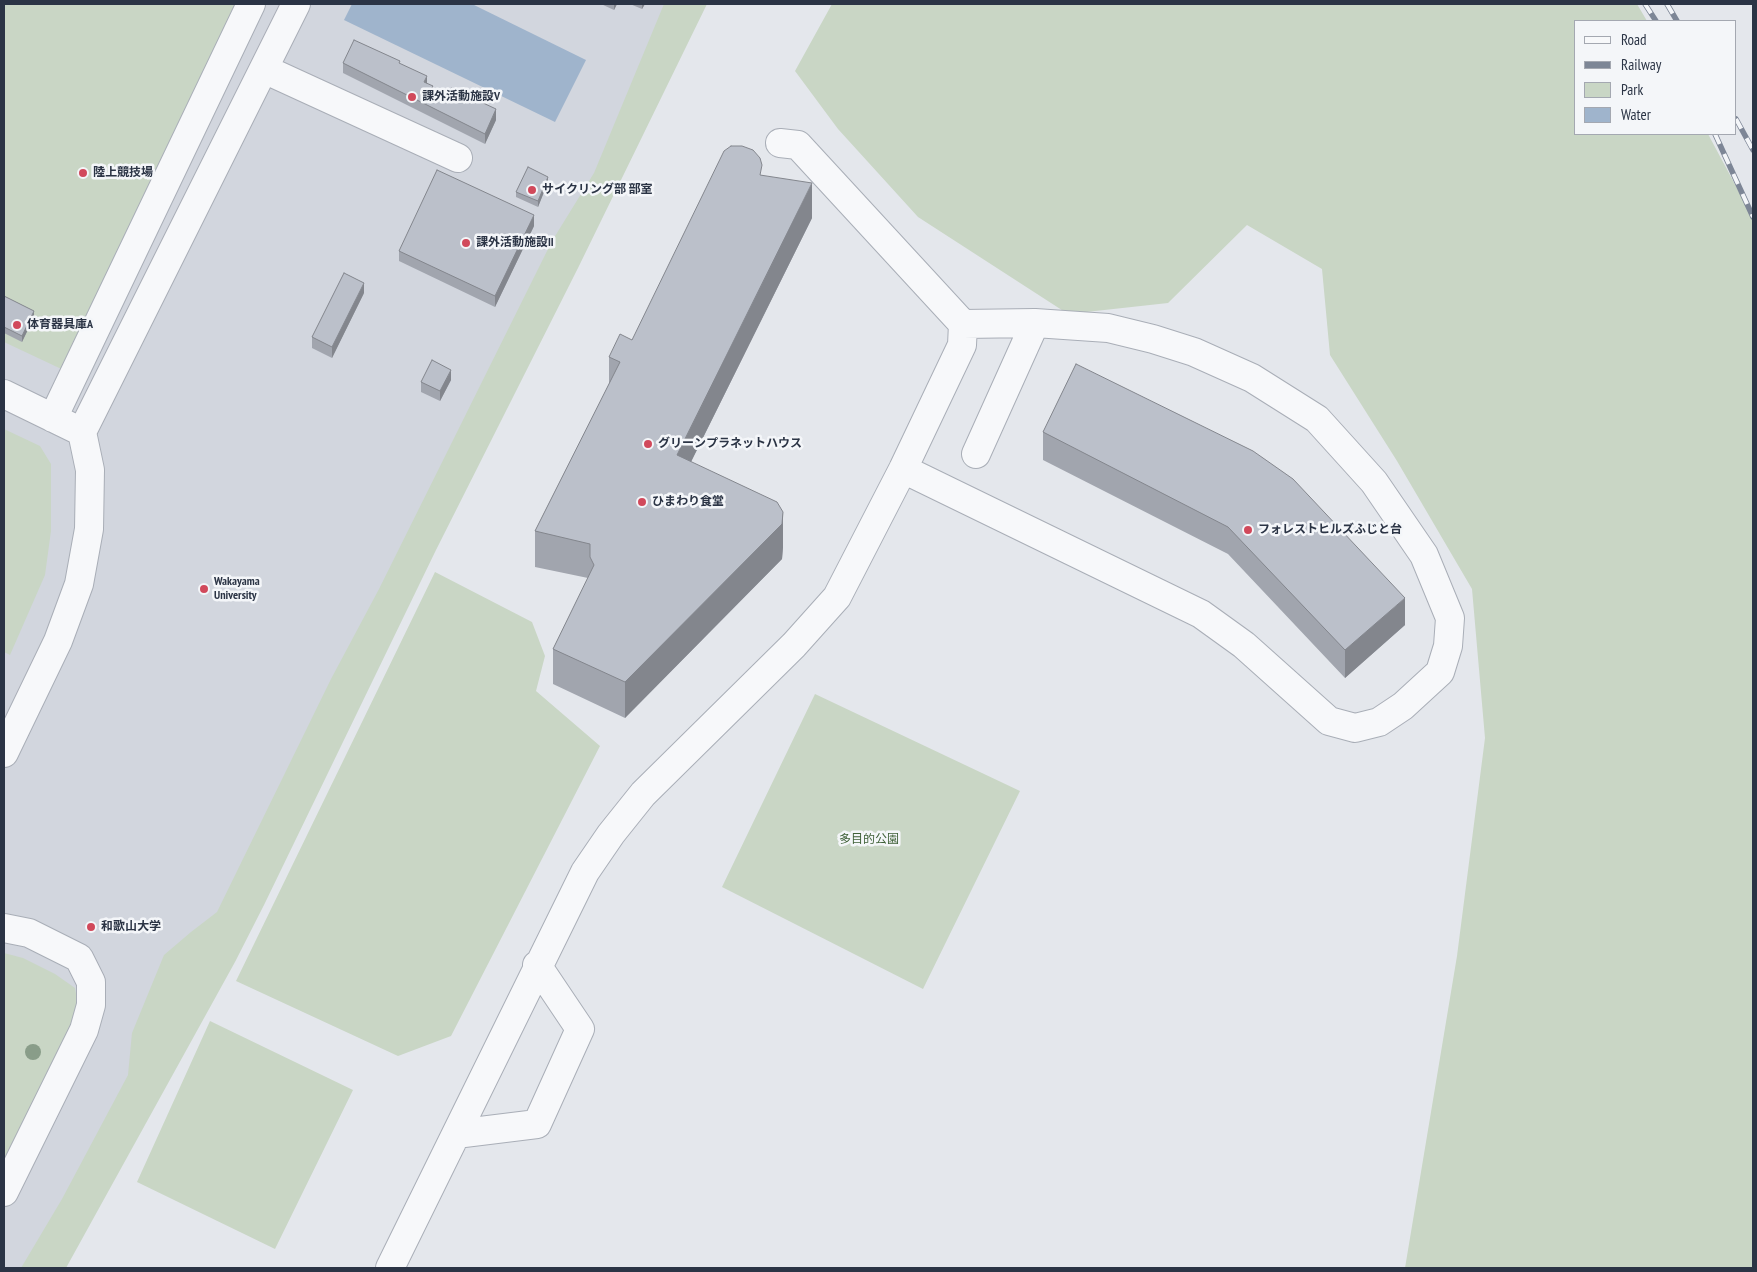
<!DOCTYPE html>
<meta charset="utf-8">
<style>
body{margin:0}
#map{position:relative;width:1757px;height:1272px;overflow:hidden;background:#e4e7ec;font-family:"PT Sans Narrow",sans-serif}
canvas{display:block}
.frame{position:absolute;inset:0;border:5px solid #2b3445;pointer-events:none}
.legend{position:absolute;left:1574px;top:20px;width:162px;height:115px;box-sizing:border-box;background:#f4f6f9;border:1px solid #a4a8b1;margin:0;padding:6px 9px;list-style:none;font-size:15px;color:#2b3445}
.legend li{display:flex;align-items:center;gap:10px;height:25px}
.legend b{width:25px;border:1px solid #a4a8b1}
</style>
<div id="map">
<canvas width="1757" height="1272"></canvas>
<div class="frame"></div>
<ul class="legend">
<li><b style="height:6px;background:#f7f8fa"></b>Road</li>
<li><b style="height:6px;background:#7d8696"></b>Railway</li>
<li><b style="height:14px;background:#c9d6c5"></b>Park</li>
<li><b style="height:14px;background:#9fb4cc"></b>Water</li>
</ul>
</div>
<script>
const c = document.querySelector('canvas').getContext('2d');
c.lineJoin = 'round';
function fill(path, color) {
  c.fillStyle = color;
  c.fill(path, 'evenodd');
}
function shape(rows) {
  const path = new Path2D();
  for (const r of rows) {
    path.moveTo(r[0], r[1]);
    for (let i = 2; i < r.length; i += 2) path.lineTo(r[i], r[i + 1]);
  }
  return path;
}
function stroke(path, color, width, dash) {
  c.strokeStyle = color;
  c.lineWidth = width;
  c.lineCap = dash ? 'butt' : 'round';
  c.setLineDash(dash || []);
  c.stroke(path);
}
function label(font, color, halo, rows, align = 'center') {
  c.font = font + ' "PT Sans Narrow","Noto Sans JP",sans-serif';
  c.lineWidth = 5;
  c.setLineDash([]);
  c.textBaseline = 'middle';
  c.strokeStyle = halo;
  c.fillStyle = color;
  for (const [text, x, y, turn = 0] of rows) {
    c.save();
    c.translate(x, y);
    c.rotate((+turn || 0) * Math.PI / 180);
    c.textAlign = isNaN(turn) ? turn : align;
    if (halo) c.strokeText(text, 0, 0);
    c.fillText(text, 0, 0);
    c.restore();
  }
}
fill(shape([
 [4,4,696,4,64,1268,4,1268]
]), '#d2d6de');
fill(shape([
 [4,4,238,4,72,374,4,342],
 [664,4,707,4,578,268,436,550,264,905,235,962,66,1268,21,1268,62,1199,128,1075,132,1033,164,955,191,932,217,912,331,679,379,589,552,241,594,173],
 [832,4,1637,4,1647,21,1576,21,1576,134,1708,134,1753,218,1753,1268,1405,1268,1457,956,1485,738,1472,589,1397,461,1330,355,1322,269,1247,225,1168,303,1068,314,918,217,838,129,795,71],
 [4,429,40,446,51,464,51,531,45,575,10,655,4,652],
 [435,572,532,622,545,656,536,691,600,746,451,1036,398,1056,236,981],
 [815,694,1020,791,923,989,722,887],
 [4,953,23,958,55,974,75,988,79,1011,4,1165],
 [210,1021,353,1090,275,1249,137,1182]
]), '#c9d6c5');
fill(shape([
 [352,4,472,4,586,60,555,122,344,20]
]), '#9fb4cc');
const minor = shape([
 [264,69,458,158],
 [4,394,82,432,90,470,89,529,79,584,58,641,4,753],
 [53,418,251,4],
 [82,432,296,4],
 [976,454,1035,323],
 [903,469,1201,614,1244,645,1329,721,1355,728,1379,722,1403,706,1440,672,1448,646,1450,618,1424,555,1374,482,1317,419,1252,378,1194,352,1153,339,1108,328,1035,323,963,324],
 [4,928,29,933,79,958,91,982,91,1005,84,1030,4,1192],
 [456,1134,537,1124,580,1029,537,965],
 [390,1268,585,872,611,834,643,794,794,645,837,597,903,469,962,345,963,324,798,145,780,143]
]);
stroke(minor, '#a9aeb7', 30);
stroke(minor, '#f7f8fa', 28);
const rail = shape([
 [1645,4,1656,21],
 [1667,4,1677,21],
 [1736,119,1753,150],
 [1715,134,1753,217]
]);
stroke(rail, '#7d8696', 5.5);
stroke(rail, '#f4f6f9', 4, [11]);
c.fillStyle = '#899d89';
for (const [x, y] of [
 [33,1052]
]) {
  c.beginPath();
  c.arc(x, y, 8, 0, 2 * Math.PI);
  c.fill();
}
fill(shape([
 [601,4,617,4,614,10],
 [630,4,645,4,642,9],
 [343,63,400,64,427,84,433,93,496,120,485,144,343,73],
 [762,175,812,218,691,462,783,547,782,559,625,718,553,684,553,649,588,578,535,567,535,531,609,384,609,357,632,340],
 [548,182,538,207,516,197,516,192],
 [534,226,495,307,399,261,399,251],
 [364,293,332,358,312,348,312,337],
 [4,296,34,317,22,342,4,333],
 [1076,364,1405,625,1345,678,1228,554,1043,460,1043,432],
 [451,380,440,401,421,392,421,382]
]), '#a1a5ae');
fill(shape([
 [614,4,617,4,614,10],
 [642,4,645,4,642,9],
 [427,76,427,86,424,82],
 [433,86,433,96,429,92],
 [496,109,496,120,485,144,485,134],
 [548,177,548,182,538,207,538,201],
 [812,183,812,218,677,490,677,455],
 [534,215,534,226,495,307,495,296],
 [364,283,364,293,332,358,332,347],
 [34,311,34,317,22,342,22,336],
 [451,370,451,380,440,401,440,391],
 [783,512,783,547,782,559,625,718,625,682],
 [1405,598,1405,625,1345,678,1345,650]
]), '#83868d');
const building = shape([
 [354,40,400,61,399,63,427,76,424,82,433,86,429,92,439,96,442,90,448,93,451,88,496,109,485,134,343,63,354,40],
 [731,146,742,146,753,150,760,158,762,165,760,175,812,183,677,455,777,502,783,512,782,524,625,682,553,649,594,565,590,557,590,544,535,531,620,362,609,357,620,334,632,340,724,151,731,146],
 [528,167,548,177,538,201,516,192,528,167],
 [437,170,534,215,495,296,399,251,437,170],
 [344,273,364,283,332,347,312,337,344,273],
 [4,296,34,311,22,336,4,327,4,296],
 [432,360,451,370,440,391,421,382,432,360],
 [1076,364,1253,451,1293,479,1405,598,1345,650,1228,527,1043,432,1076,364]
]);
fill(building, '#bbc0ca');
stroke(building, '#83868d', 1);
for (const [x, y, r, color] of [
 [412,97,5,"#d1495b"],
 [83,173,5,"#d1495b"],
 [532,190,5,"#d1495b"],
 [466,243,5,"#d1495b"],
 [17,325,5,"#d1495b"],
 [648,444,5,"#d1495b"],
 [642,502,5,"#d1495b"],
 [1248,530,5,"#d1495b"],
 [204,589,5,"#d1495b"],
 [91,927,5,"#d1495b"]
]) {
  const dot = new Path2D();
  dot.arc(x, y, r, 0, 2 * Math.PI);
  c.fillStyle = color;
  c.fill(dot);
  stroke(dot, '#f4f6f9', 2);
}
label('bold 12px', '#2b3445', '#f4f6f9', [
 ["課外活動施設V",422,97],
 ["陸上競技場",93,173],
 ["サイクリング部 部室",542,190],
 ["課外活動施設II",476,243],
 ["体育器具庫A",27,325],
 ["グリーンプラネットハウス",658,444],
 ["ひまわり食堂",652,502],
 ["フォレストヒルズふじと台",1258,530],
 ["Wakayama",214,582],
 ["University",214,596],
 ["和歌山大学",101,927]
], 'left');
label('12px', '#3f6138', '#f4f6f9', [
 ["多目的公園",869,840]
]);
</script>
